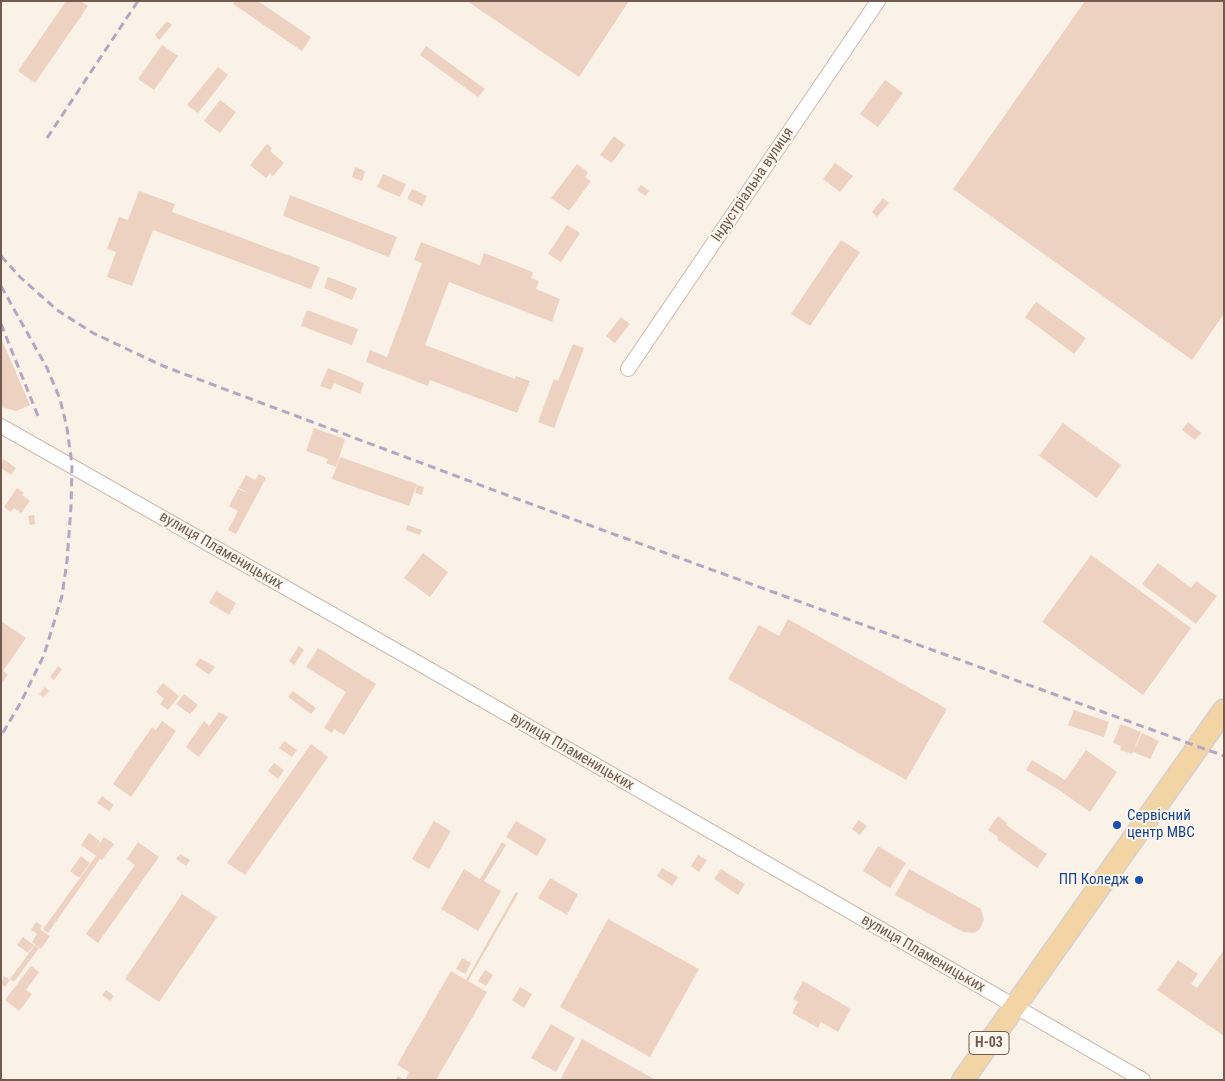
<!DOCTYPE html>
<meta charset="utf-8">
<style>
body{margin:0}
#map{position:relative;width:1225px;height:1081px;overflow:hidden;background:#faf2e6;font-family:"Roboto Condensed",sans-serif}
canvas{display:block}
.frame{position:absolute;inset:0;border:2px solid #715a4e;pointer-events:none}
</style>
<div id="map">
<canvas width="1225" height="1081"></canvas>
<div class="frame"></div>
</div>
<script>
const c = document.querySelector('canvas').getContext('2d');
c.lineJoin = 'round';
function fill(path, color) {
  c.fillStyle = color;
  c.fill(path, 'evenodd');
}
function shape(rows) {
  const path = new Path2D();
  for (const r of rows) {
    path.moveTo(r[0], r[1]);
    for (let i = 2; i < r.length; i += 2) path.lineTo(r[i], r[i + 1]);
  }
  return path;
}
function stroke(path, color, width, dash) {
  c.strokeStyle = color;
  c.lineWidth = width;
  c.lineCap = dash ? 'butt' : 'round';
  c.setLineDash(dash || []);
  c.stroke(path);
}
function label(font, color, halo, rows, align = 'center') {
  c.font = font + ' "Roboto Condensed",sans-serif';
  c.lineWidth = 4;
  c.setLineDash([]);
  c.textBaseline = 'middle';
  c.strokeStyle = halo;
  c.fillStyle = color;
  for (const [text, x, y, turn = 0] of rows) {
    c.save();
    c.translate(x, y);
    c.rotate((+turn || 0) * Math.PI / 180);
    c.textAlign = isNaN(turn) ? turn : align;
    if (halo) c.strokeText(text, 0, 0);
    c.fillText(text, 0, 0);
    c.restore();
  }
}
fill(shape([
 [66,1,81,1,88,6,35,83,18,71],
 [235,1,258,1,311,37,302,51,233,4],
 [467,1,629,1,579,77],
 [1085,1,1224,1,1224,314,1192,360,953,189],
 [167,21,172,25,159,40,155,35],
 [162,45,178,56,154,90,138,79],
 [426,46,485,89,478,97,420,55],
 [218,67,228,75,198,113,187,105],
 [885,80,903,93,878,127,860,114],
 [220,100,236,112,220,133,204,121],
 [614,136,625,145,612,163,600,155],
 [267,144,272,148,270,151,284,163,273,176,270,173,266,178,250,165],
 [835,163,853,176,840,192,823,179],
 [577,164,588,172,585,177,591,181,569,211,551,198],
 [355,167,365,171,362,181,352,177],
 [383,174,406,184,400,197,377,187],
 [641,185,649,191,645,196,637,190],
 [412,189,427,196,422,206,407,199],
 [139,191,175,204,172,212,320,267,311,289,153,230,132,286,107,277,116,252,107,249,119,217,128,220],
 [290,195,397,237,389,257,283,216],
 [883,198,889,203,877,217,872,212],
 [567,225,580,233,561,262,548,254],
 [841,240,860,252,810,326,791,314],
 [421,242,480,265,484,253,533,272,531,278,539,281,536,289,560,299,552,322,449,282,425,345,515,379,516,376,530,381,517,413,430,380,428,386,366,362,370,350,387,357,422,263,414,260],
 [328,277,357,288,352,300,324,288],
 [1036,302,1086,338,1074,354,1025,317],
 [307,310,358,329,352,345,301,326],
 [621,317,630,324,615,343,606,336],
 [1,338,30,405,16,411,1,407],
 [573,344,584,348,554,428,538,422,554,379,558,381],
 [328,368,364,383,360,394,334,383,331,390,320,386],
 [1188,422,1201,433,1195,440,1182,430],
 [1063,423,1121,465,1097,498,1039,456],
 [314,428,345,439,336,467,326,463,328,459,306,451],
 [340,457,417,484,409,506,332,479],
 [3,459,16,468,11,475,1,468],
 [259,474,266,478,236,534,228,530,238,511,229,506,238,489,248,493,239,488,246,475,255,480],
 [417,485,424,487,422,495,415,493],
 [17,488,24,493,22,495,30,501,21,513,14,508,11,512,4,507],
 [34,515,35,524,30,525,28,516],
 [407,525,422,530,420,535,406,530],
 [423,553,448,572,430,597,404,578],
 [1091,555,1191,628,1143,695,1042,622],
 [1158,563,1191,588,1196,581,1217,596,1196,624,1142,584],
 [216,591,236,603,229,615,209,603],
 [788,619,947,709,906,780,728,679,759,625,779,636],
 [1,621,26,638,3,671,8,675,1,684],
 [299,646,304,650,294,665,289,661],
 [318,648,376,684,344,735,334,729,332,733,324,728,346,692,306,667],
 [200,658,215,667,209,675,195,665],
 [58,666,62,669,54,680,50,677],
 [163,683,179,696,168,710,160,704,164,699,156,692],
 [45,687,49,691,43,697,39,694],
 [293,691,316,708,311,714,288,697],
 [184,694,198,705,190,714,176,704],
 [1074,710,1109,722,1104,737,1068,725],
 [219,712,228,717,199,757,186,747,204,721,209,726],
 [162,721,176,731,131,797,113,784,152,727,156,730],
 [1121,724,1141,732,1132,754,1120,750,1121,746,1113,743],
 [1142,733,1159,741,1150,759,1133,752],
 [284,741,297,750,292,757,279,748],
 [311,744,328,757,245,875,227,863],
 [1086,750,1117,772,1090,812,1059,790,1026,770,1032,760,1065,780],
 [274,763,284,770,278,779,268,771],
 [102,796,114,805,109,811,97,803],
 [998,816,1007,823,1006,825,1047,854,1037,868,997,839,998,837,988,830],
 [859,820,867,826,860,835,852,829],
 [434,821,451,831,429,869,412,859],
 [516,821,547,839,537,856,506,837],
 [89,833,100,841,95,850,104,837,114,844,102,860,81,845],
 [138,842,159,857,98,943,86,934,135,865,127,859],
 [502,842,506,845,484,881,501,891,478,931,441,909,464,869,480,879],
 [878,846,906,863,890,888,863,871],
 [180,854,190,860,186,866,176,859],
 [698,855,707,860,699,872,691,866],
 [81,856,90,863,79,878,70,871],
 [96,856,100,859,48,933,43,929],
 [662,868,678,877,672,886,657,876],
 [721,869,745,884,738,895,714,879],
 [909,869,981,909,984,920,979,930,974,933,963,932,895,895],
 [550,878,578,894,567,915,538,898],
 [516,892,518,894,468,981,487,992,436,1080,395,1080,398,1076,405,1080,409,1072,397,1065,451,971,466,980],
 [182,894,217,917,159,1002,125,979],
 [608,919,699,969,650,1057,560,1007],
 [36,922,42,926,40,929,50,936,41,949,32,942,37,934,31,930],
 [23,937,34,945,28,953,17,945],
 [35,945,39,948,14,982,10,979],
 [1224,950,1223,995,1224,1036,1157,990,1178,960,1198,974,1191,984,1197,988],
 [462,958,471,963,465,974,456,969],
 [31,966,39,972,26,990,32,994,19,1011,5,1000],
 [485,970,493,975,486,986,478,981],
 [4,976,10,980,5,987,1,984],
 [803,981,851,1009,838,1032,821,1022,818,1028,792,1013,798,1002,793,999],
 [520,987,532,994,524,1008,512,1000],
 [106,990,114,996,110,1001,102,995],
 [551,1024,575,1038,556,1072,531,1058],
 [582,1039,656,1080,560,1080]
]), '#edd2c1');
const minor = shape([
 [628,369,878,1],
 [1,426,420,664,1143,1080]
]);
const primary = shape([
 [963,1080,1224,710]
]);
stroke(minor, '#cbbaae', 16);
stroke(primary, '#d7d1cd', 24);
stroke(minor, '#fff', 14);
stroke(primary, '#f2d4a5', 21);
stroke(shape([
 [47,138,138,1],
 [1,256,20,277,57,310,93,333,163,366,520,500,1224,756],
 [1,286,47,368,60,399,67,428,72,465,71,507,67,561,62,596,44,655,21,702,1,736],
 [1,324,38,416]
]), '#b5a6c3', 3, [8, 5]);
for (const [x, y, r, color] of [
 [1117,825,5,"#1a4fb4"],
 [1139,880,5,"#1a4fb4"]
]) {
  const dot = new Path2D();
  dot.arc(x, y, r, 0, 2 * Math.PI);
  c.fillStyle = color;
  c.fill(dot);
  stroke(dot, '#fdf6ec', 2);
}
for (const [x, y, w] of [
 [989,1043,40]
]) {
  const box = new Path2D();
  box.roundRect(x - w / 2, y - 11.5, w, 23, 4);
  c.fillStyle = '#fdf6ec';
  c.fill(box);
  stroke(box, '#715a4e', 1);
}
label('bold 14px', '#715a4e', null, [
 ["Н-03",989,1043]
]);
label('15px', '#715a4e', '#fdf6ec', [
 ["Індустріальна вулиця",753,185,-56],
 ["вулиця Пламеницьких",221,551,30],
 ["вулиця Пламеницьких",572,752,30],
 ["вулиця Пламеницьких",923,954,30]
]);
label('15px', '#164399', '#fdf6ec', [
 ["Сервісний",1127,816],
 ["центр МВС",1127,833],
 ["ПП Коледж",1129,880,"right"]
], 'left');
</script>
